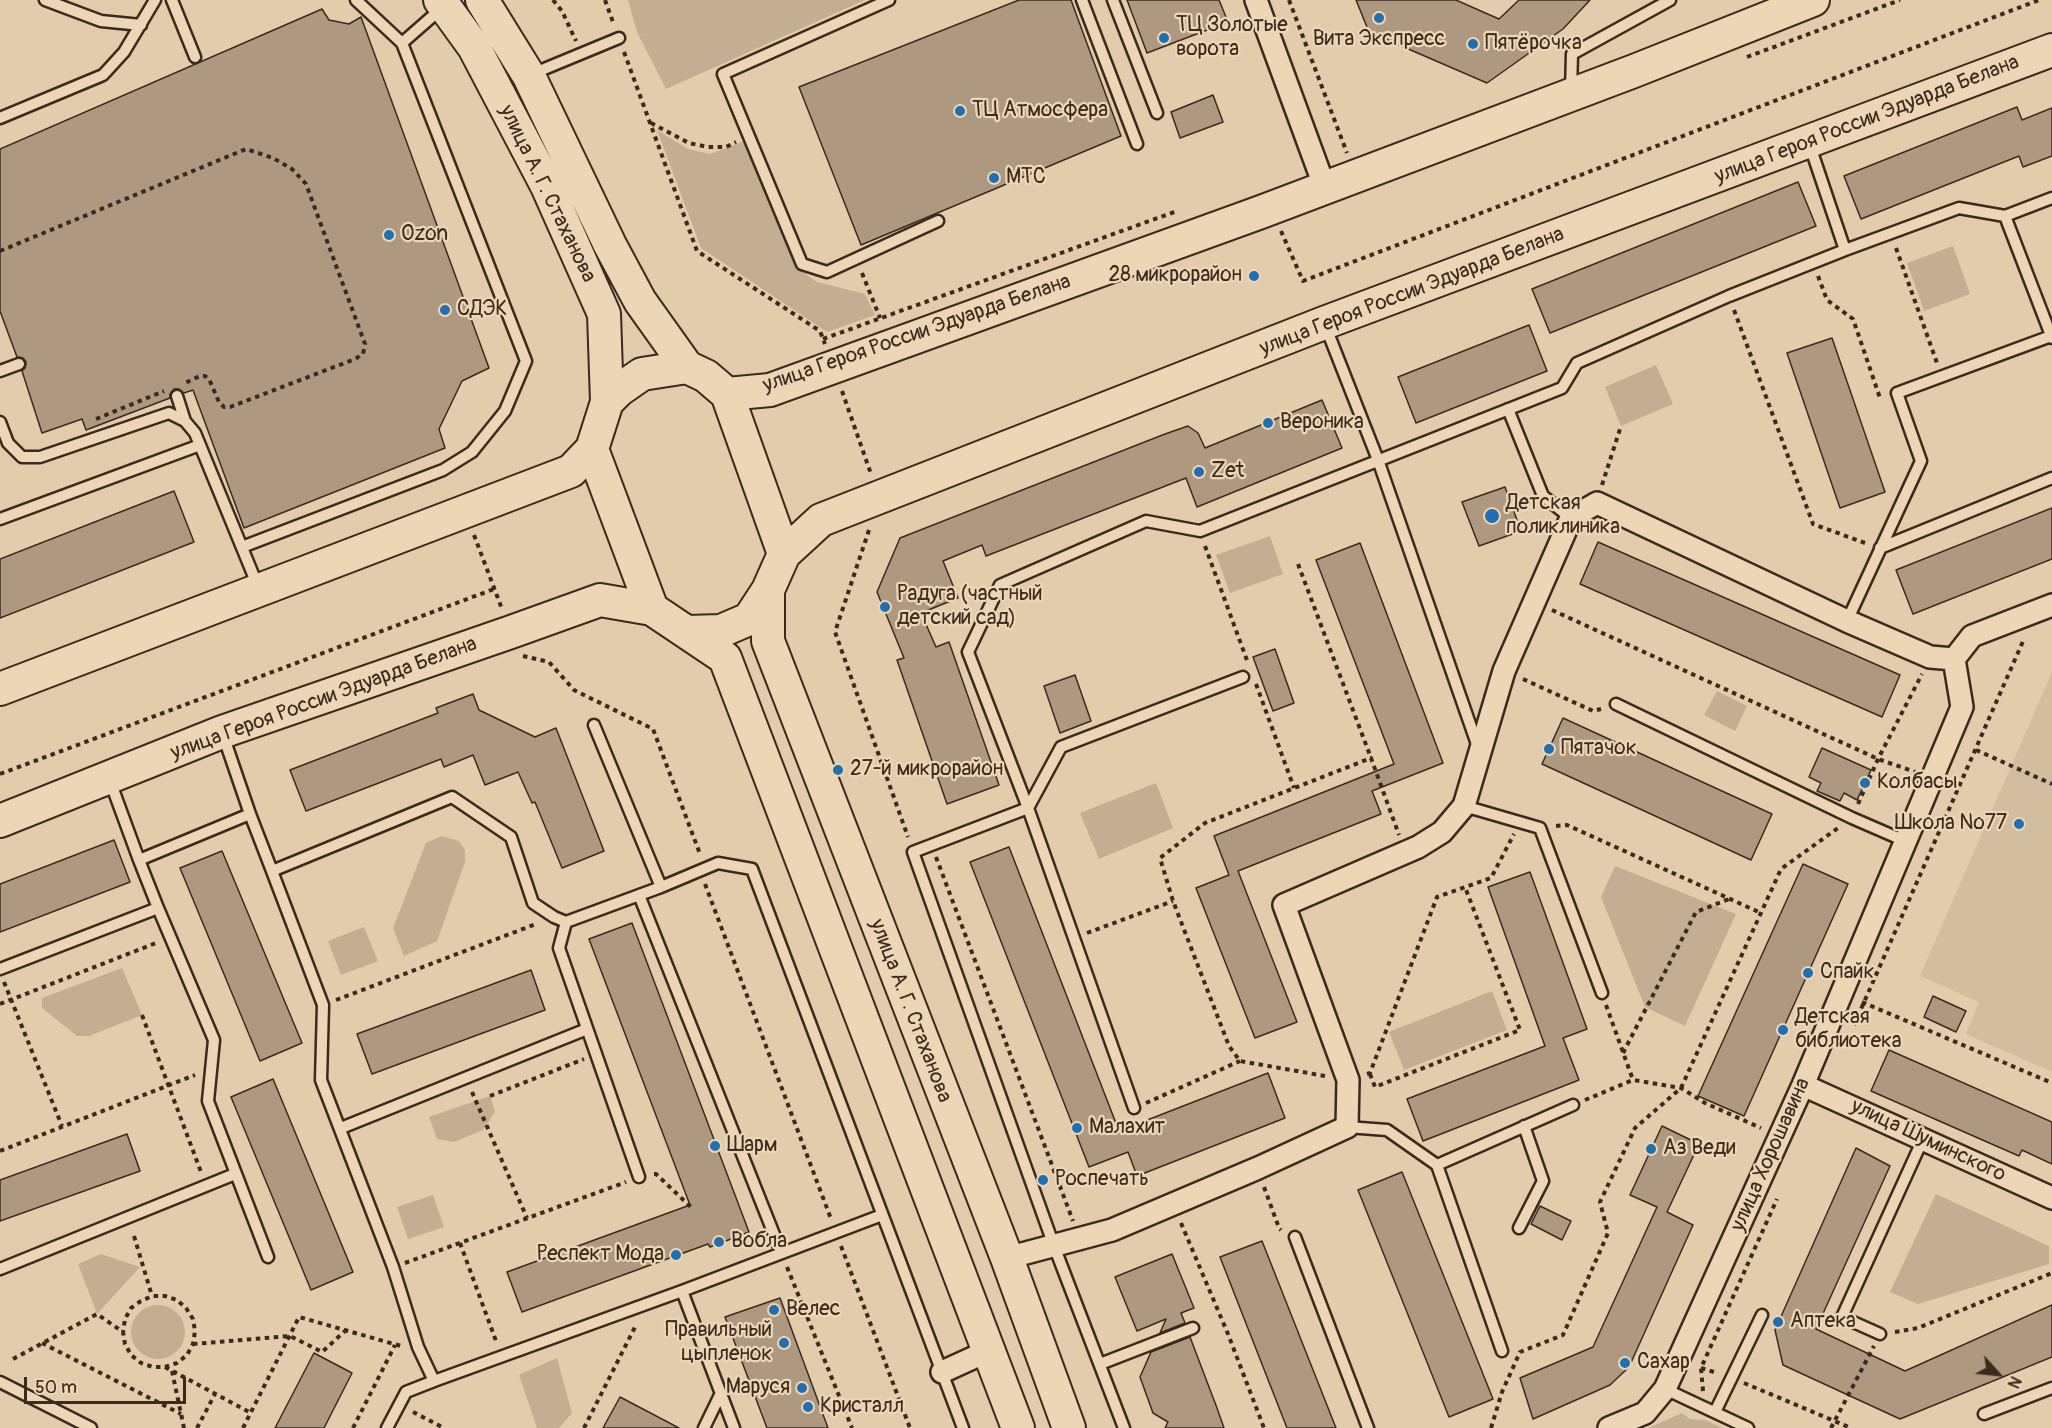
<!DOCTYPE html>
<meta charset="utf-8">
<style>
body{margin:0}
#map{position:relative;width:2052px;height:1428px;overflow:hidden;background:#e2ccac;font-family:Pangolin,sans-serif}
canvas{display:block}
.north{position:absolute;left:1968px;top:1344px;width:60px;height:60px;-webkit-text-stroke:4px #ecd6b5;paint-order:stroke;rotate:117deg;font-size:16px;font-weight:700;line-height:24px;text-align:center;color:#3b2a1e}
.north::after{content:'';display:block;margin:auto;width:21px;height:27px;background:#3b2a1e;clip-path:polygon(50% 0,100% 100%,50% 72%,0 100%)}
.scale{position:absolute;left:24px;top:1377px;width:162px;height:27px;box-sizing:border-box;border:3px solid #3b2a1e;border-top:0;padding-left:8px;font-size:18px;line-height:21px;white-space:nowrap;color:#3b2a1e;-webkit-text-stroke:4px #ecd6b5;paint-order:stroke}
</style>
<div id="map">
<canvas width="2052" height="1428"></canvas>
<div class="north">N</div>
<div class="scale">50 m</div>
</div>
<script>
const c = document.querySelector('canvas').getContext('2d');
c.lineJoin = 'round';
function fill(path, color) {
  c.fillStyle = color;
  c.fill(path, 'evenodd');
}
function shape(rows) {
  const path = new Path2D();
  for (const r of rows) {
    if (r.length === 3) {
      path.moveTo(r[0] + r[2], r[1]);
      path.arc(r[0], r[1], r[2], 0, 2 * Math.PI);
      continue;
    }
    path.moveTo(r[0], r[1]);
    for (let i = 2; i < r.length; i += 2) path.lineTo(r[i], r[i + 1]);
  }
  return path;
}
function stroke(path, color, width, dash) {
  c.strokeStyle = color;
  c.lineWidth = width;
  c.lineCap = dash ? 'butt' : 'round';
  c.setLineDash(dash || []);
  c.stroke(path);
}
function label(font, color, halo, rows, align = 'center') {
  c.font = font + ' Pangolin,sans-serif';
  c.lineWidth = 4.5;
  c.setLineDash([]);
  c.textBaseline = 'middle';
  c.strokeStyle = halo;
  c.fillStyle = color;
  for (const [text, x, y, turn = 0] of rows) {
    c.save();
    c.translate(x, y);
    c.rotate((+turn || 0) * Math.PI / 180);
    c.textAlign = isNaN(turn) ? turn : align;
    if (halo) c.strokeText(text, 0, 0);
    c.fillText(text, 0, 0);
    c.restore();
  }
}
fill(shape([
 [2052,672,2052,1072,1966,1034,1979,1002,1920,976]
]), '#d2bd9f');
fill(shape([
 [628,0,865,0,666,89,637,32],
 [657,130,688,149,710,154,745,141,798,269,817,282,865,294,875,315,827,332,701,248],
 [1953,246,1970,294,1924,311,1907,263],
 [1656,365,1673,404,1621,426,1605,387],
 [1270,536,1283,574,1230,593,1216,555],
 [1717,691,1747,706,1735,731,1704,715],
 [1156,783,1173,828,1099,859,1080,813],
 [441,836,459,841,465,850,465,862,437,941,404,956,393,928,426,843],
 [1615,866,1736,914,1685,1026,1645,1007,1601,897],
 [364,927,378,961,341,975,328,941],
 [122,968,142,1015,89,1036,77,1036,42,1008,42,998],
 [1492,991,1507,1030,1404,1070,1389,1032],
 [490,1096,495,1112,483,1130,454,1142,437,1139,429,1117],
 [1936,1194,2049,1246,2049,1264,1918,1304,1890,1292],
 [433,1195,444,1227,408,1239,397,1207],
 [101,1254,140,1267,97,1314,78,1264],
 [158,1332,27],
 [557,1358,572,1413,559,1428,537,1428,519,1375],
 [1682,1413,1690,1419,1705,1420,1723,1428,1648,1428]
]), '#c3ae91');
const building = shape([
 [1019,0,1071,0,1121,136,861,245,799,87,1019,0],
 [1127,0,1219,0,1228,22,1147,53,1127,0],
 [1356,0,1456,0,1499,19,1519,0,1590,0,1563,29,1487,83,1369,32,1356,0],
 [322,9,329,20,349,24,361,17,489,368,462,381,439,429,445,448,244,528,193,390,184,393,179,389,174,389,170,394,170,398,86,430,82,419,42,433,22,371,25,368,26,362,23,358,17,357,0,311,0,149,322,9],
 [1213,95,1223,122,1180,138,1171,112,1213,95],
 [2017,107,2022,120,2052,108,2052,156,2023,167,2019,156,1861,219,1844,176,2017,107],
 [1798,182,1816,226,1550,333,1532,289,1798,182],
 [1529,325,1547,371,1416,423,1398,377,1529,325],
 [1832,338,1885,492,1840,508,1787,353,1832,338],
 [1322,400,1342,448,1197,507,1186,478,986,556,982,545,943,561,958,598,921,613,936,647,949,642,999,785,947,804,897,660,904,658,877,592,900,538,1165,434,1188,426,1198,433,1205,448,1322,400],
 [1505,487,1521,531,1479,546,1462,502,1505,487],
 [174,491,194,542,0,618,0,559,174,491],
 [2052,508,2052,559,1913,614,1896,570,2052,508],
 [1598,542,1900,675,1882,717,1580,584,1598,542],
 [1360,543,1443,763,1372,791,1381,814,1238,871,1297,1022,1255,1038,1196,888,1229,875,1214,836,1394,764,1316,560,1360,543],
 [1275,649,1294,703,1273,711,1253,657,1275,649],
 [1075,675,1091,721,1060,733,1044,686,1075,675],
 [473,694,479,710,535,737,556,728,604,851,562,868,535,802,532,803,518,772,485,785,473,755,444,767,441,759,306,811,290,770,438,713,436,708,473,694],
 [1563,718,1772,814,1751,860,1542,764,1563,718],
 [1822,748,1871,770,1857,800,1844,793,1840,801,1817,791,1821,783,1809,777,1822,748],
 [114,840,130,882,0,932,0,884,114,840],
 [1009,847,1119,1131,1268,1073,1285,1118,1137,1176,1128,1152,1089,1167,970,862,1009,847],
 [222,851,302,1043,260,1061,180,868,222,851],
 [1803,864,1848,884,1744,1116,1698,1096,1803,864],
 [1530,872,1587,1029,1563,1038,1579,1080,1423,1141,1407,1099,1545,1046,1488,887,1530,872],
 [632,923,749,1232,710,1247,708,1244,522,1312,507,1272,690,1205,589,939,632,923],
 [531,970,545,1010,372,1074,357,1034,531,970],
 [1933,996,1966,1011,1956,1032,1924,1017,1933,996],
 [1889,1050,2052,1122,2052,1164,2022,1150,2019,1156,1871,1091,1889,1050],
 [273,1079,353,1272,311,1290,231,1097,273,1079],
 [1662,1126,1699,1144,1667,1212,1693,1225,1629,1367,1610,1385,1533,1419,1520,1378,1593,1347,1657,1207,1630,1195,1662,1126],
 [127,1134,140,1171,0,1221,0,1180,127,1134],
 [1856,1148,1890,1166,1816,1329,1905,1371,2052,1305,2052,1357,1900,1419,1783,1365,1775,1330,1856,1148],
 [1402,1172,1493,1399,1449,1417,1358,1190,1402,1172],
 [1540,1206,1571,1221,1562,1240,1531,1224,1540,1206],
 [1262,1241,1336,1428,1287,1428,1220,1257,1262,1241],
 [1172,1254,1194,1308,1181,1313,1185,1323,1160,1333,1166,1319,1137,1331,1115,1277,1172,1254],
 [780,1298,828,1428,767,1428,725,1317,780,1298],
 [1190,1337,1217,1408,1224,1428,1165,1428,1168,1422,1153,1413,1140,1377,1151,1352,1190,1337],
 [314,1353,352,1373,324,1428,275,1428,314,1353],
 [620,1397,679,1428,603,1428,620,1397]
]);
fill(building, '#ae9980');
stroke(building, '#3b2a1e', 1.5);
const lane = shape([
 [45,0,101,21,141,25],
 [172,0,195,57],
 [889,0,723,74,802,264,827,272,938,221],
 [1082,0,1137,144],
 [1113,0,1157,113],
 [402,43,442,8],
 [532,74,619,38],
 [1571,91,1572,54,1670,0],
 [0,118,103,75,124,52,155,0],
 [1809,143,1845,250],
 [2052,198,2005,216,2052,338],
 [1325,325,1378,460,1478,747],
 [0,371,19,364],
 [177,396,185,421],
 [1508,409,1543,496,1571,518],
 [0,422,8,443,22,457,40,457,169,413,185,421,195,433,259,589],
 [0,519,200,445],
 [242,547,443,470,472,452,505,411,526,361,402,43,356,0],
 [1880,548,2052,478],
 [1847,621,1921,461,1897,393,2051,336],
 [1616,704,1852,818,1905,841],
 [594,725,661,887],
 [223,735,250,814],
 [110,781,139,860],
 [1464,806,1540,828,1602,993],
 [639,895,781,1252],
 [158,908,214,1040,208,1101,268,1257],
 [566,922,559,948,639,1177],
 [0,969,158,908,139,860,250,814,272,871],
 [1134,1108,1028,808,1061,747,1243,677],
 [1347,1127,1387,1130,1437,1165,1502,1351],
 [341,1128,587,1029],
 [1437,1165,1573,1105],
 [882,1215,682,1291,434,1381,418,1347,393,1267,321,1080,323,1005,272,871,452,797,511,837,533,903,554,917,566,922,661,887,718,863,752,869,963,1428],
 [1519,1228,1543,1181,1524,1126],
 [1295,1237,1368,1428],
 [0,1269,235,1174],
 [682,1291,734,1428],
 [1880,1334,1842,1317,1923,1139],
 [1100,1364,1193,1328],
 [0,1382,91,1428],
 [1665,1389,1748,1428],
 [1715,1412,1762,1315],
 [1984,1414,2052,1388],
 [387,1428,406,1392,434,1381],
 [704,1428,721,1393],
 [1124,1428,1054,1246,913,852,1028,808,968,652,1000,585,1146,521,1200,531,1562,388,1577,363,1729,296,1845,250,1959,208,2005,216]
]);
const street = shape([
 [1256,0,1325,188],
 [1803,1085,2052,1198],
 [1007,1258,1112,1230,1258,1168,1347,1127,1348,1080,1284,905,1418,847,1442,832,1464,806,1504,671,1571,518,1597,503,1847,621,1930,657,1954,659],
 [942,1372,988,1351],
 [1609,1428,1645,1413,1665,1389,1803,1085,1962,707,1954,659,1972,636,2052,605]
]);
const secondary = shape([
 [440,0,474,47,547,186,604,314,607,402],
 [482,0,529,76,610,245,640,301,687,367],
 [727,394,770,390,1261,212,1634,71,1813,0],
 [784,554,821,520,1324,323,2052,50],
 [768,590,768,641,1007,1258,1069,1428],
 [687,632,721,631,749,619,768,590,784,554,727,394,706,376,687,367,642,374,619,390,607,402,592,449,652,609,725,658,1018,1428],
 [0,689,571,471,592,449],
 [0,821,222,732,511,632,600,600,652,609]
]);
stroke(lane, '#3b2a1e', 15);
stroke(street, '#3b2a1e', 26);
stroke(secondary, '#3b2a1e', 36);
stroke(shape([
 [553,0,562,11,576,41],
 [605,0,614,25],
 [1289,0,1347,153],
 [624,52,697,251,820,331,825,344],
 [1747,57,1900,0],
 [651,123,689,143,708,147,726,147,736,142],
 [1281,231,1303,281,2039,0],
 [1896,248,1937,363],
 [0,251,246,149,273,158,292,169,306,184,365,344,363,354,355,359,230,407,224,407,219,402,209,379,205,376,200,376,185,383],
 [862,273,880,318],
 [1818,276,1827,300,1853,319,1880,398],
 [1734,310,1813,524,1865,543],
 [823,339,1177,211],
 [842,391,871,474],
 [96,419,164,391],
 [1602,485,1621,426],
 [869,530,835,632,908,837],
 [474,535,502,609],
 [1205,546,1248,663],
 [1298,564,1371,758],
 [1552,610,1878,759,1915,772],
 [523,656,549,662,574,690,653,729,700,854],
 [1523,679,1593,711,1601,709],
 [1256,684,1294,788],
 [1976,750,2052,784],
 [0,774,494,589],
 [1858,804,1878,759,1922,674],
 [1556,826,1567,825,1761,913],
 [936,857,1073,1221],
 [705,884,831,1219],
 [1087,933,1173,901],
 [4,982,62,1126],
 [336,1000,536,924],
 [1862,1002,2052,1083],
 [0,1004,156,943],
 [1606,1005,1633,1080],
 [142,1015,201,1172],
 [1854,1025,2024,639],
 [1623,1053,1696,912,1729,899],
 [1367,1074,1370,1073,1437,897,1491,878,1514,834],
 [1370,1074,1375,1087,1520,1030,1465,887],
 [1325,1076,1240,1061,1229,1046,1173,901,1160,858,1205,823,1371,758,1399,835],
 [472,1092,527,1218],
 [490,1096,584,1059],
 [1585,1100,1633,1080,1681,1088,1705,1103,1761,1128],
 [1146,1103,1240,1061],
 [0,1151,195,1075],
 [654,1174,656,1174,693,1209],
 [1264,1187,1279,1228,1281,1230],
 [1181,1223,1228,1334,1264,1428],
 [134,1236,152,1296],
 [460,1243,496,1341],
 [841,1246,910,1428],
 [405,1263,626,1182],
 [787,1267,852,1428],
 [1895,1332,1918,1328,2052,1273],
 [42,1343,181,1414],
 [193,1344,290,1336,322,1352,345,1331],
 [13,1359,97,1314,123,1332,125,1344,131,1355,141,1363,153,1367,165,1367,177,1363,187,1355,193,1344,195,1331,193,1319,186,1308,177,1300,165,1296,152,1296,141,1301,131,1308,125,1319,123,1332],
 [165,1367,251,1413],
 [1701,1368,1717,1373],
 [172,1371,184,1428],
 [1744,1383,1851,1428],
 [1703,1391,1701,1368,1777,1199],
 [413,1412,444,1428],
 [197,1428,215,1394],
 [243,1428,299,1317,401,1346],
 [353,1428,395,1345],
 [584,1428,636,1325],
 [1491,1428,1502,1392,1520,1352,1563,1335,1608,1233,1600,1202,1635,1128,1681,1088,1781,869,1838,828],
 [1831,1428,1874,1346]
]), '#3b2a1e', 4, [4.5, 4.5]);
stroke(lane, '#ecd6b5', 10);
stroke(street, '#ecd6b5', 21);
stroke(secondary, '#ecd6b5', 32);
for (const [x, y, r, color] of [
 [1379,18,6,"#1f6fb2"],
 [1164,38,6,"#1f6fb2"],
 [1473,44,6,"#1f6fb2"],
 [960,111,6,"#1f6fb2"],
 [994,178,6,"#1f6fb2"],
 [389,235,6,"#1f6fb2"],
 [1254,276,6,"#1f6fb2"],
 [445,310,6,"#1f6fb2"],
 [1268,423,6,"#1f6fb2"],
 [1199,472,6,"#1f6fb2"],
 [1492,516,8,"#1f6fb2"],
 [885,607,6,"#1f6fb2"],
 [1549,749,6,"#1f6fb2"],
 [838,770,6,"#1f6fb2"],
 [1865,783,6,"#1f6fb2"],
 [2019,824,6,"#1f6fb2"],
 [1808,973,6,"#1f6fb2"],
 [1783,1030,6,"#1f6fb2"],
 [1077,1128,6,"#1f6fb2"],
 [715,1146,6,"#1f6fb2"],
 [1651,1149,6,"#1f6fb2"],
 [1043,1180,6,"#1f6fb2"],
 [719,1242,6,"#1f6fb2"],
 [676,1255,6,"#1f6fb2"],
 [774,1310,6,"#1f6fb2"],
 [1778,1322,6,"#1f6fb2"],
 [784,1343,6,"#1f6fb2"],
 [1625,1363,6,"#1f6fb2"],
 [802,1388,6,"#1f6fb2"],
 [808,1407,6,"#1f6fb2"]
]) {
  const dot = new Path2D();
  dot.arc(x, y, r, 0, 2 * Math.PI);
  c.fillStyle = color;
  c.fill(dot);
  stroke(dot, '#ecd6b5', 2);
}
label('21px', '#3b2a1e', '#ecd6b5', [
 ["ТЦ Золотые",1176,26],
 ["ворота",1176,50],
 ["Вита Экспресс",1379,40,"center"],
 ["Пятёрочка",1485,44],
 ["ТЦ Атмосфера",972,111],
 ["МТС",1006,178],
 ["Ozon",401,235],
 ["28 микрорайон",1242,276,"right"],
 ["СДЭК",457,310],
 ["Вероника",1280,423],
 ["Zet",1211,472],
 ["Детская",1506,504],
 ["поликлиника",1506,528],
 ["Радуга (частный",897,595],
 ["детский сад)",897,619],
 ["Пятачок",1561,749],
 ["27-й микрорайон",850,770],
 ["Колбасы",1877,783],
 ["Школа №77",2007,824,"right"],
 ["Спайк",1820,973],
 ["Детская",1795,1018],
 ["библиотека",1795,1042],
 ["Малахит",1089,1128],
 ["Шарм",727,1146],
 ["Аз Веди",1663,1149],
 ["Роспечать",1055,1180],
 ["Вобла",731,1242],
 ["Респект Мода",664,1255,"right"],
 ["Велес",786,1310],
 ["Аптека",1790,1322],
 ["Правильный",772,1331,"right"],
 ["цыпленок",772,1355,"right"],
 ["Сахар",1637,1363],
 ["Маруся",790,1388,"right"],
 ["Кристалл",820,1407]
], 'left');
label('21px', '#3b2a1e', '#ecd6b5', [
 ["улица Героя России Эдуарда Белана",1867,120,-21],
 ["улица А. Г. Стаханова",547,194,64],
 ["улица Героя России Эдуарда Белана",1412,292,-21],
 ["улица Героя России Эдуарда Белана",917,334,-19],
 ["улица Героя России Эдуарда Белана",324,699,-20],
 ["улица А. Г. Стаханова",910,1011,69],
 ["улица Шуминского",1928,1141,25],
 ["улица Хорошавина",1771,1155,-66]
]);
</script>
